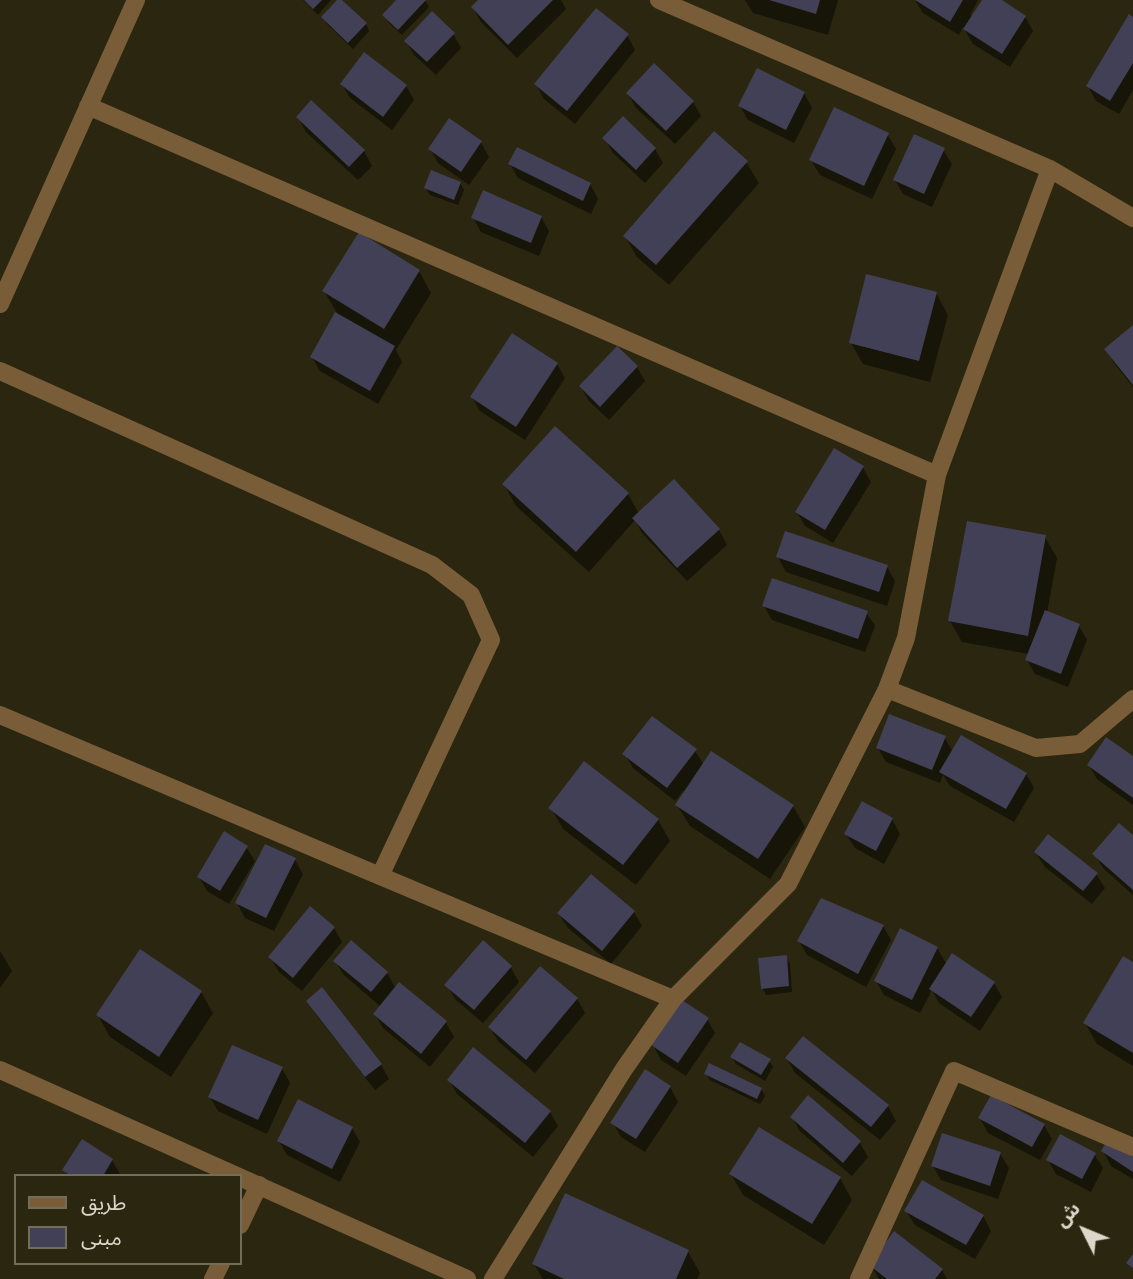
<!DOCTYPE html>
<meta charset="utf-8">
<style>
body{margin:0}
#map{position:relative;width:1133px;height:1279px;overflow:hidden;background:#2b260f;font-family:"Sofia Sans Condensed","Noto Sans Arabic",sans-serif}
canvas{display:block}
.legend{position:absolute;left:14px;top:1174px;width:228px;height:91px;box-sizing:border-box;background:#2b260f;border:2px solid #716d5a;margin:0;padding:9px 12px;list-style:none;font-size:21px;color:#dbd7ca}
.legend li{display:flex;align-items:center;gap:14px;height:35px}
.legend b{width:35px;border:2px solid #716d5a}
.north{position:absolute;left:1049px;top:1195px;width:70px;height:70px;-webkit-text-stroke:5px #2b260f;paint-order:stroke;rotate:313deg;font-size:19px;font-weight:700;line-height:28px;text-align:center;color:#dbd7ca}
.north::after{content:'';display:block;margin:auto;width:24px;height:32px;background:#dbd7ca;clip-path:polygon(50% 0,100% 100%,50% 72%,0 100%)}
</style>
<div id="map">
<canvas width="1133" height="1279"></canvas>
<ul class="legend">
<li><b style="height:9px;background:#795d38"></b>طريق</li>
<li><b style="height:19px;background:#414056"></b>مبنى</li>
</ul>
<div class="north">ش</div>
</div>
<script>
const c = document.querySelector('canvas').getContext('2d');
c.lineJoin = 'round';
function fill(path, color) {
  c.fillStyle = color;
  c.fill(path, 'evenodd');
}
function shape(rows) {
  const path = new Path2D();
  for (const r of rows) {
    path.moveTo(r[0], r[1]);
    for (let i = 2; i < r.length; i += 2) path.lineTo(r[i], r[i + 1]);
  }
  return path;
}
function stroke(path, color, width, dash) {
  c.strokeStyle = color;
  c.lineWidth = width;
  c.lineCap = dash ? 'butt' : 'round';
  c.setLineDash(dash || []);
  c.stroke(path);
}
fill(shape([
 [303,0,331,0,318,15],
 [340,0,366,24,369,31,353,49,327,24,323,18],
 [399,0,425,0,429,7,402,35,388,22,384,15],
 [481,0,561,0,566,9,517,58,481,22,473,8],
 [745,0,838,0,828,35,753,13],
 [915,0,978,0,970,15,973,17,984,0,998,0,1025,17,1033,31,1010,67,973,44,963,27,959,35,923,13],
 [1133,19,1133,90,1119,114,1096,101,1088,86],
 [453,34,461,48,436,75,414,55,406,41],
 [627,35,635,50,575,124,544,99,536,84],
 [654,66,693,102,701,116,675,144,636,108,628,94],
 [342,84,406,86,414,100,392,130,350,98],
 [804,93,812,108,794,143,748,120,740,106],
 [298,117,364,151,372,166,358,180,306,132],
 [887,134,896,149,872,199,820,175,811,160],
 [605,139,655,149,663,163,645,183,613,153],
 [481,143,489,157,469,185,438,163,430,149],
 [943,150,952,164,932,207,903,194,895,180],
 [746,162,759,183,669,285,637,257,625,236],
 [510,164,590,184,598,199,591,214,518,178],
 [460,183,464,190,458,205,430,195,426,188],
 [473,217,541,217,549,231,539,256,481,232],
 [419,271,431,293,396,350,402,362,378,404,320,371,312,357,337,313,324,291],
 [936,293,948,315,930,382,863,364,851,343],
 [1133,329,1133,387,1114,363,1106,349],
 [617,348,637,367,645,381,609,420,589,401,581,387],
 [557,364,565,378,525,440,480,411,472,397],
 [863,468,871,482,833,543,805,526,797,512],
 [674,481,719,530,727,545,687,581,642,533,635,520,589,572,516,506,504,484,628,494,639,514],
 [1045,537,1057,558,1047,613,1079,626,1087,640,1068,687,1035,674,1027,660,1029,654,962,642,950,621],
 [778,557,887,567,895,581,887,606,786,572],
 [764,606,866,612,875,626,865,652,772,620],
 [944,737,953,752,1026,774,1034,788,1014,822,950,786,943,775,940,783,886,762,878,748],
 [695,751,704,765,793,806,805,827,770,879,690,826,677,805,686,792,683,791,675,801,633,768,625,754],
 [1133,758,1133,805,1097,779,1089,765],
 [551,808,658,820,670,841,636,885,563,829],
 [892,819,900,834,884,864,855,848,846,834],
 [1133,837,1133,895,1103,868,1095,854],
 [246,847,255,861,229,904,207,891,199,877],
 [1036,853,1096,874,1105,888,1092,904,1045,867],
 [295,860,303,874,274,931,245,918,237,903],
 [591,876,634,912,642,926,611,964,568,928,559,914],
 [883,926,891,940,866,987,807,955,799,941],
 [334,928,342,942,302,991,279,972,270,957],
 [483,943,511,968,519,982,483,1023,455,999,447,985],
 [937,948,947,965,994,983,1002,997,980,1031,939,1003,932,990,920,1013,884,995,876,981],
 [0,951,12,971,0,988],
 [786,957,790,964,792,992,766,995,763,989],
 [335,961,387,973,396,989,399,984,446,1023,454,1037,430,1067,383,1028,375,1014,381,1007,344,975],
 [1133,964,1133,1066,1097,1044,1085,1023],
 [322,990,381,1065,389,1079,375,1090,316,1015,308,1001],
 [201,992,213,1013,171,1077,110,1037,98,1015],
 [577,999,585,1013,535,1073,499,1042,490,1028],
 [707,1019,715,1033,686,1076,661,1060,653,1045],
 [732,1057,769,1061,773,1067,765,1081,736,1064],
 [787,1059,888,1106,896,1121,880,1140,795,1073],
 [282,1069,290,1083,267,1134,218,1111,210,1097],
 [706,1074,761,1089,765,1096,760,1104,710,1080],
 [449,1080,550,1112,558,1126,533,1157,457,1094],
 [670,1087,678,1102,645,1152,621,1137,613,1123],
 [809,1098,860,1143,868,1157,852,1176,800,1131,792,1117],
 [980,1118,1044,1125,1052,1139,1040,1160,988,1133],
 [352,1128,360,1142,340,1182,287,1155,279,1141],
 [1133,1143,1133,1179,1111,1166,1103,1151],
 [1000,1154,1009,1168,998,1199,941,1180,933,1166],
 [1094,1154,1103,1168,1091,1192,1056,1174,1048,1160],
 [112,1160,120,1174,119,1176,68,1176,64,1170],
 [731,1174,840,1178,852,1200,824,1245,743,1195],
 [906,1211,983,1216,991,1231,975,1259,915,1225],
 [688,1252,700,1273,697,1279,543,1279,534,1264],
 [871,1265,942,1270,947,1279,879,1279]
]), '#0007');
fill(shape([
 [304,0,322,0,313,9],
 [337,0,342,0,367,23,348,43,321,17],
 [396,0,426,0,398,30,382,15],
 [478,0,553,0,508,45,471,7],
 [769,0,820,0,816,14],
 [915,0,963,0,950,22],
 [982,0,1002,0,1026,16,1002,54,963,29],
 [596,8,629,34,567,111,534,84],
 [432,11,455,33,427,62,404,41],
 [1129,14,1133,17,1133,63,1110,101,1086,86],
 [364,52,407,85,383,117,340,84],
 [654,63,694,101,666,131,626,93],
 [757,68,805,92,786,130,738,106],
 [311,100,365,150,349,167,296,117],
 [834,107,889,133,864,186,809,160],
 [623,116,656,148,636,170,602,138],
 [449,118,482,141,461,172,428,149],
 [714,131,748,161,656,265,623,236],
 [914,134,945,148,924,194,893,180],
 [517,147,591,183,583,201,508,164],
 [431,170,461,182,454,200,424,188],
 [483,190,542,216,531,243,471,218],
 [359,232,420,270,384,329,322,291],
 [866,274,937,292,919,361,849,343],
 [335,312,395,346,370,391,310,357],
 [1133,325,1133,385,1104,349],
 [512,333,558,363,516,427,470,397],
 [617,346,638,366,600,407,579,386],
 [555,426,629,493,576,552,502,484],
 [834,448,864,466,825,530,795,512],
 [674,479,720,529,677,568,632,518],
 [967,521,1046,535,1028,636,948,621],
 [785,531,888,565,879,592,776,557],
 [772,578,868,611,858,639,762,606],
 [1045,610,1080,624,1061,674,1025,660],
 [889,714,946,736,932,770,876,748],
 [652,716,697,749,667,788,622,754],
 [961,735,1027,773,1006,809,939,772],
 [1106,737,1133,756,1133,798,1087,765],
 [711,751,794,805,758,859,675,805],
 [584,761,659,819,623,865,548,808],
 [862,801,893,818,876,851,844,834],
 [1119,823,1133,835,1133,890,1092,854],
 [224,831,248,846,220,891,197,877],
 [1048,834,1098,873,1083,891,1034,852],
 [265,844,296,858,266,918,235,903],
 [591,874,635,911,602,951,557,913],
 [821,898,884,925,858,974,797,941],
 [310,906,335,927,293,978,268,957],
 [900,928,938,947,912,1000,874,981],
 [351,940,388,972,371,992,333,961],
 [483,940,512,966,474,1010,444,985],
 [140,949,202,991,159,1057,96,1015],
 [952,953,995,982,971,1017,929,989],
 [787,955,789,986,761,989,758,958],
 [1123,956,1133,962,1133,1053,1083,1023],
 [540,966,578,998,526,1060,488,1027],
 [399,982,447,1021,421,1054,373,1014],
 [322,987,382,1064,365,1077,306,1001],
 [682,1000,709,1018,678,1063,651,1045],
 [803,1036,889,1105,871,1127,785,1058],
 [740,1042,771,1059,761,1075,730,1057],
 [232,1045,283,1067,258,1120,208,1097],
 [473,1047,551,1111,525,1143,447,1080],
 [709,1063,762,1088,757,1099,704,1074],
 [645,1069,671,1086,636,1139,610,1123],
 [808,1095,861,1141,843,1163,790,1117],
 [991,1095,1045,1124,1032,1147,978,1118],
 [298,1099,353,1127,332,1169,277,1141],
 [759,1127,841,1177,812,1224,729,1174],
 [1114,1129,1133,1141,1133,1172,1101,1151],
 [942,1133,1001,1152,990,1186,931,1166],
 [1060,1134,1096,1153,1082,1179,1046,1160],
 [82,1139,113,1159,103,1176,71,1176,62,1170],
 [922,1180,984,1215,966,1245,904,1211],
 [565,1193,689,1250,676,1279,564,1279,532,1264],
 [894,1231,943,1269,935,1279,887,1279,869,1265],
 [1133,1254,1133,1268,1126,1263]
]), '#414056');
stroke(shape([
 [659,0,1050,169,1133,218],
 [88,106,937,475,1050,169],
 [0,304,136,0],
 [0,371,432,565,471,595,491,640,380,876,0,715],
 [887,689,1036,748,1080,744,1133,699],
 [380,876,673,999],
 [0,1070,467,1279],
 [240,1225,259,1185],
 [213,1279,221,1263],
 [493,1279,624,1069,673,999,788,884,887,689,906,638,937,475],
 [859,1279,954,1071,1133,1147]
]), '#795d38', 18);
</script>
